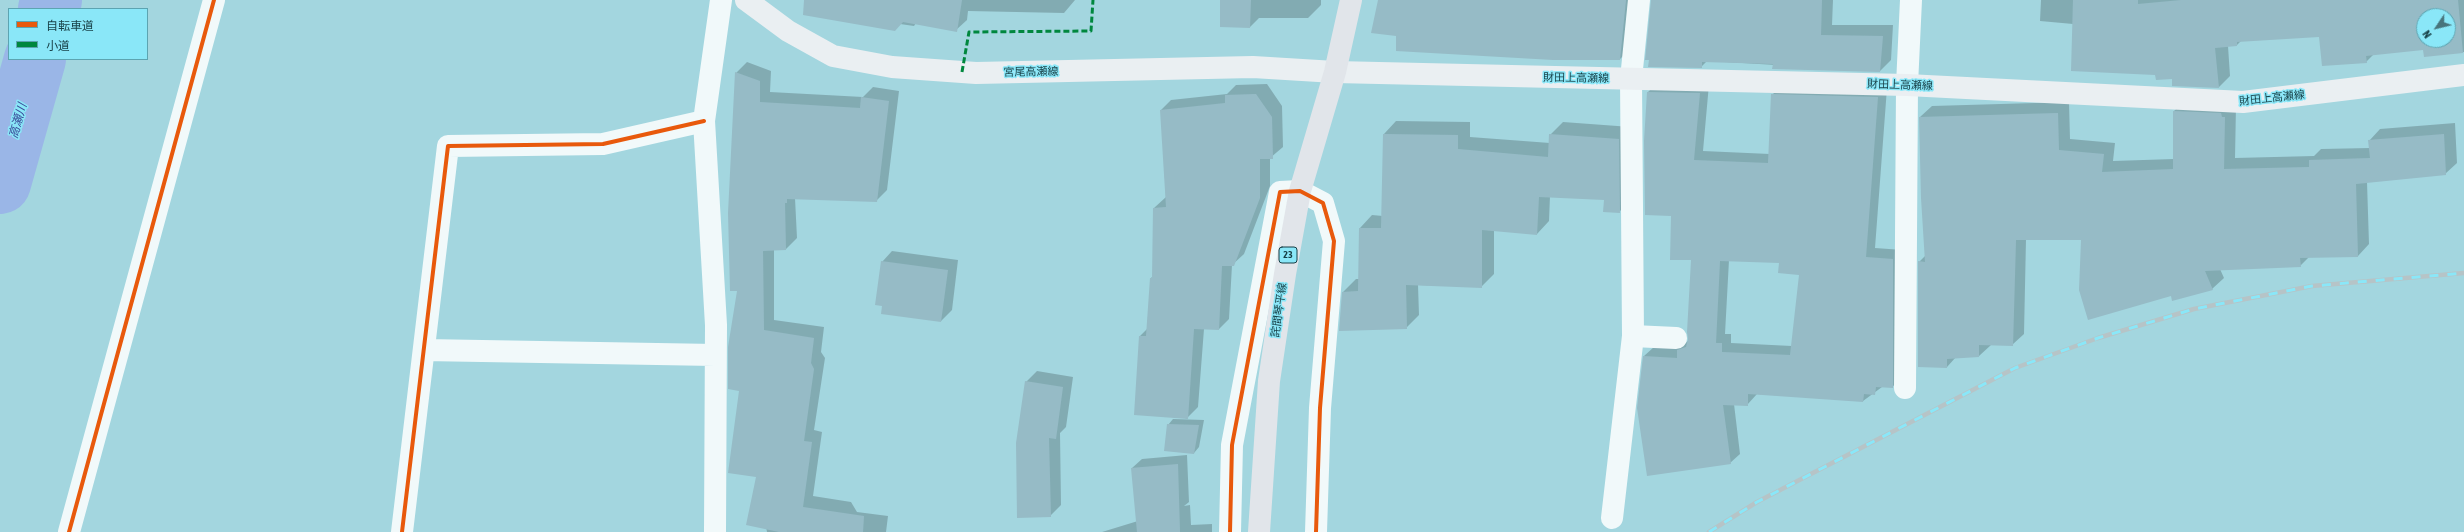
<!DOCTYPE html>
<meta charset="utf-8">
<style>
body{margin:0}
#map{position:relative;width:2464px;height:532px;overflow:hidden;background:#a3d6df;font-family:"Asap Condensed","Noto Sans JP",sans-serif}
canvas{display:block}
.legend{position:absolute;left:8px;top:8px;width:140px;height:52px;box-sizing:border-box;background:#8ae7f8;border:1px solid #5ca4b1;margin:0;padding:5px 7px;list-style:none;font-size:12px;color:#173f46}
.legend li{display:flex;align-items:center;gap:8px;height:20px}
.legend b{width:20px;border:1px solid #5ca4b1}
.north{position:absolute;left:2416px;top:8px;width:40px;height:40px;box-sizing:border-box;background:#8ae7f8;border:1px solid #5ca4b1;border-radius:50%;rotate:235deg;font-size:11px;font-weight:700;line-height:16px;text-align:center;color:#173f46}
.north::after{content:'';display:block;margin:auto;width:14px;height:18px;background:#48747c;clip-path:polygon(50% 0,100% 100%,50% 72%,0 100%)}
</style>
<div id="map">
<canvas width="2464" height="532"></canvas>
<ul class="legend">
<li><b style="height:5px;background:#e8590c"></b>自転車道</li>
<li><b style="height:5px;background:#00873e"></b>小道</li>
</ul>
<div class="north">N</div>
</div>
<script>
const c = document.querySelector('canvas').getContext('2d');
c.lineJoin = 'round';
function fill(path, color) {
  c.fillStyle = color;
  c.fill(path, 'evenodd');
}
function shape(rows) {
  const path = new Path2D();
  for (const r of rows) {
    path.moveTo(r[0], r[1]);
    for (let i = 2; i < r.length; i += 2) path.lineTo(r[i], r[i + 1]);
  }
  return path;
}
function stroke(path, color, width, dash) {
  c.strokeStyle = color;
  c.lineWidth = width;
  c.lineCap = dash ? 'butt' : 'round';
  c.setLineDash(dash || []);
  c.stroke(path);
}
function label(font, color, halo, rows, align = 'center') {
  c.font = font + ' "Asap Condensed","Noto Sans JP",sans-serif';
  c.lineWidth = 3;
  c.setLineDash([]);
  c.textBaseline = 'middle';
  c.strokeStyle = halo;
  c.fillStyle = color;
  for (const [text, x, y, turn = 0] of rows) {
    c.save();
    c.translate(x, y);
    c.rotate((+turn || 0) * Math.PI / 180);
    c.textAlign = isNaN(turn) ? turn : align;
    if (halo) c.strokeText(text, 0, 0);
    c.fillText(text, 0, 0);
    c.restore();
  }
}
fill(shape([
 [818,0,1075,0,1064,13,968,11,967,20,956,30,916,23,914,26,900,24],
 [1221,0,1321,0,1321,5,1308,18,1259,18,1250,27],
 [1379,0,1636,0,1631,48,1620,59,1397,35],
 [1652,0,1833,0,1832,25,1893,25,1891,60,1880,71,1707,61,1701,67],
 [2041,0,2464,0,2464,52,2425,56,2424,49,2374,54,2366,62,2320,36,2241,41,2237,45,2228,46,2230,76,2219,87,2156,74,2073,24,2040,21],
 [2424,16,2448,16,2448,40,2424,40],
 [747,62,771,71,770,92,863,97,873,87,899,91,887,190,876,201,795,198,797,238,786,249,774,250,774,320,824,327,821,352,825,358,814,430,822,432,813,496,851,502,857,512,888,516,886,532,767,532,740,390,736,73],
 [1658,82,1709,84,1703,151,1770,154,1772,95,1782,85,1887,88,1875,248,1903,250,1902,378,1892,387,1882,387,1863,401,1757,394,1747,405,1734,404,1740,454,1730,463,1644,356,1654,347,1680,348,1689,340,1692,259,1672,215,1648,92],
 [1729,260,1780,262,1800,274,1792,346,1731,343,1731,334,1725,334],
 [1267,84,1282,106,1283,147,1270,158,1270,186,1244,254,1232,265,1229,319,1219,329,1204,329,1198,407,1186,419,1140,336,1147,329,1151,278,1153,276,1154,208,1166,197,1161,110,1171,100,1227,94,1236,85],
 [2185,100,2236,106,2235,158,2314,156,2321,149,2370,148,2369,141,2380,129,2455,123,2457,163,2445,174,2367,182,2369,244,2358,256,2309,257,2300,266,2220,269,2224,278,2212,289,2172,295,2082,239,2026,239,2024,334,2012,345,1991,345,1979,356,1956,357,1947,367,1919,262,1926,255,1920,117,1932,106,2069,102,2070,139,2115,143,2113,161,2174,159,2174,111],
 [1396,121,1470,122,1470,137,1550,143,1550,135,1563,122,1631,127,1632,199,1619,212,1605,199,1550,196,1549,221,1537,234,1494,230,1494,274,1481,287,1418,285,1419,315,1406,328,1343,292,1356,279,1359,279,1360,228,1372,215,1383,216,1384,134],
 [892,251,958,260,952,310,941,321,882,262],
 [1037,371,1073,377,1066,427,1060,433,1061,505,1050,516,1026,382],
 [1173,419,1204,420,1199,447,1194,453,1168,425],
 [1187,455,1189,502,1184,506,1190,505,1191,525,1212,524,1212,532,1102,532,1164,513,1132,468,1142,459]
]), '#0003');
stroke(shape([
 [49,9,51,0],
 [0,183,35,59]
]), '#9ab6e7', 62);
fill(shape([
 [804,0,962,0,957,32,903,22,895,31,803,15],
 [1220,0,1251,0,1250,28,1220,27],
 [1378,0,1626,0,1620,60,1553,60,1396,51,1396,36,1371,33],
 [1651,0,1822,0,1821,35,1883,36,1880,72,1772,69,1773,64,1702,62,1702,68,1648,67,1649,60,1645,60],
 [2073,0,2138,0,2138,4,2181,0,2458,0,2463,53,2424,57,2423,50,2366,56,2367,63,2322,66,2319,37,2237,42,2237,46,2215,48,2219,88,2172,86,2172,79,2156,80,2155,75,2071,71],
 [2424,16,2448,16,2448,40,2424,40],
 [735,72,760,81,760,102,860,108,861,97,889,101,877,202,787,199,787,203,785,203,786,250,763,251,764,330,814,338,811,363,814,369,804,441,812,442,803,507,864,516,863,532,779,532,746,525,756,477,728,473,739,391,728,389,728,347,737,291,730,291,728,213],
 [1647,92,1700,93,1694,160,1768,163,1771,94,1878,97,1866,257,1893,259,1893,388,1876,387,1875,395,1864,394,1863,402,1748,394,1748,406,1723,405,1731,464,1647,476,1637,408,1643,356,1677,358,1677,350,1686,347,1688,339,1687,332,1691,260,1670,260,1671,216,1645,215,1644,141],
 [1720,261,1779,263,1778,273,1799,275,1790,355,1722,352,1722,343,1716,343],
 [1256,94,1272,117,1273,159,1260,159,1260,198,1234,266,1222,266,1219,330,1194,329,1188,419,1134,415,1139,336,1146,336,1150,278,1152,278,1153,208,1166,207,1160,110,1225,103,1225,95],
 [2173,111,2221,113,2222,117,2225,117,2224,169,2309,167,2309,160,2370,158,2368,140,2444,134,2446,175,2356,184,2358,257,2300,258,2301,267,2205,271,2213,290,2172,301,2171,296,2088,320,2079,290,2081,240,2016,240,2013,346,1979,345,1979,357,1947,359,1947,368,1918,367,1918,261,1925,262,1921,198,1919,117,2058,113,2059,150,2104,154,2102,172,2173,169],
 [1383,134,1458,135,1458,149,1548,157,1549,134,1619,139,1620,213,1603,212,1604,200,1539,197,1537,235,1482,230,1482,288,1406,285,1407,329,1339,331,1342,292,1358,291,1359,228,1381,228],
 [881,261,948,270,941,322,881,314,882,306,875,305],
 [1025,381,1063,387,1056,439,1049,438,1051,517,1017,518,1016,443],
 [1167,424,1199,425,1194,454,1164,451],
 [1178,464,1180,532,1137,532,1131,468]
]), '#96bbc6');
stroke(shape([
 [1633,336,1676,338],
 [424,350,715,355],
 [1905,388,1907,85,1911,0],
 [1612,518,1633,336,1631,79,1639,0],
 [69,532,214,0],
 [402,532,448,146,603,144,704,121],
 [715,532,716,325,704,121,721,0],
 [1230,532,1232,445,1280,192,1300,191,1323,203,1334,241,1320,408,1316,532]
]), '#f1f9fa', 22);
stroke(shape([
 [746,0,788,31,833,56,892,67,976,73,1253,67,1335,72,1907,85,2243,102,2464,75]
]), '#eaeff2', 22);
stroke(shape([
 [1259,532,1269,381,1285,274,1300,191,1335,72,1351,0]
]), '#e1e5ea', 22);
const rail = shape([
 [1709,532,1757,502,2015,368,2098,338,2194,309,2312,286,2464,273]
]);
stroke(rail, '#b6c4c7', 4.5);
stroke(rail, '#8ae7f8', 3, [9]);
stroke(shape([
 [962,72,969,32,1091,31,1093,0]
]), '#00873e', 3, [6, 3]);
stroke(shape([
 [69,532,214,0],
 [402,532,448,146,603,144,704,121],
 [1230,532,1232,445,1280,192,1300,191,1323,203,1334,241,1320,408,1316,532]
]), '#e8590c', 4);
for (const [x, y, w] of [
 [1288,255,18]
]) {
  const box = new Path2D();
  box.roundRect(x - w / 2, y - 8, w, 16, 3);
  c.fillStyle = '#8ae7f8';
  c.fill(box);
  stroke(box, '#173f46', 1);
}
label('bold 10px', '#173f46', null, [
 ["23",1288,255]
]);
label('11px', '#173f46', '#8ae7f8', [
 ["宮尾高瀬線",1031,72,-1],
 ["財田上高瀬線",1576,78,1],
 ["財田上高瀬線",1900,85,2],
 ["財田上高瀬線",2272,98,-6],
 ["詫間琴平線",1279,310,-82]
]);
label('italic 12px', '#3b4b99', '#8ae7f8', [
 ["高瀬川",18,121,-74]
]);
</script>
